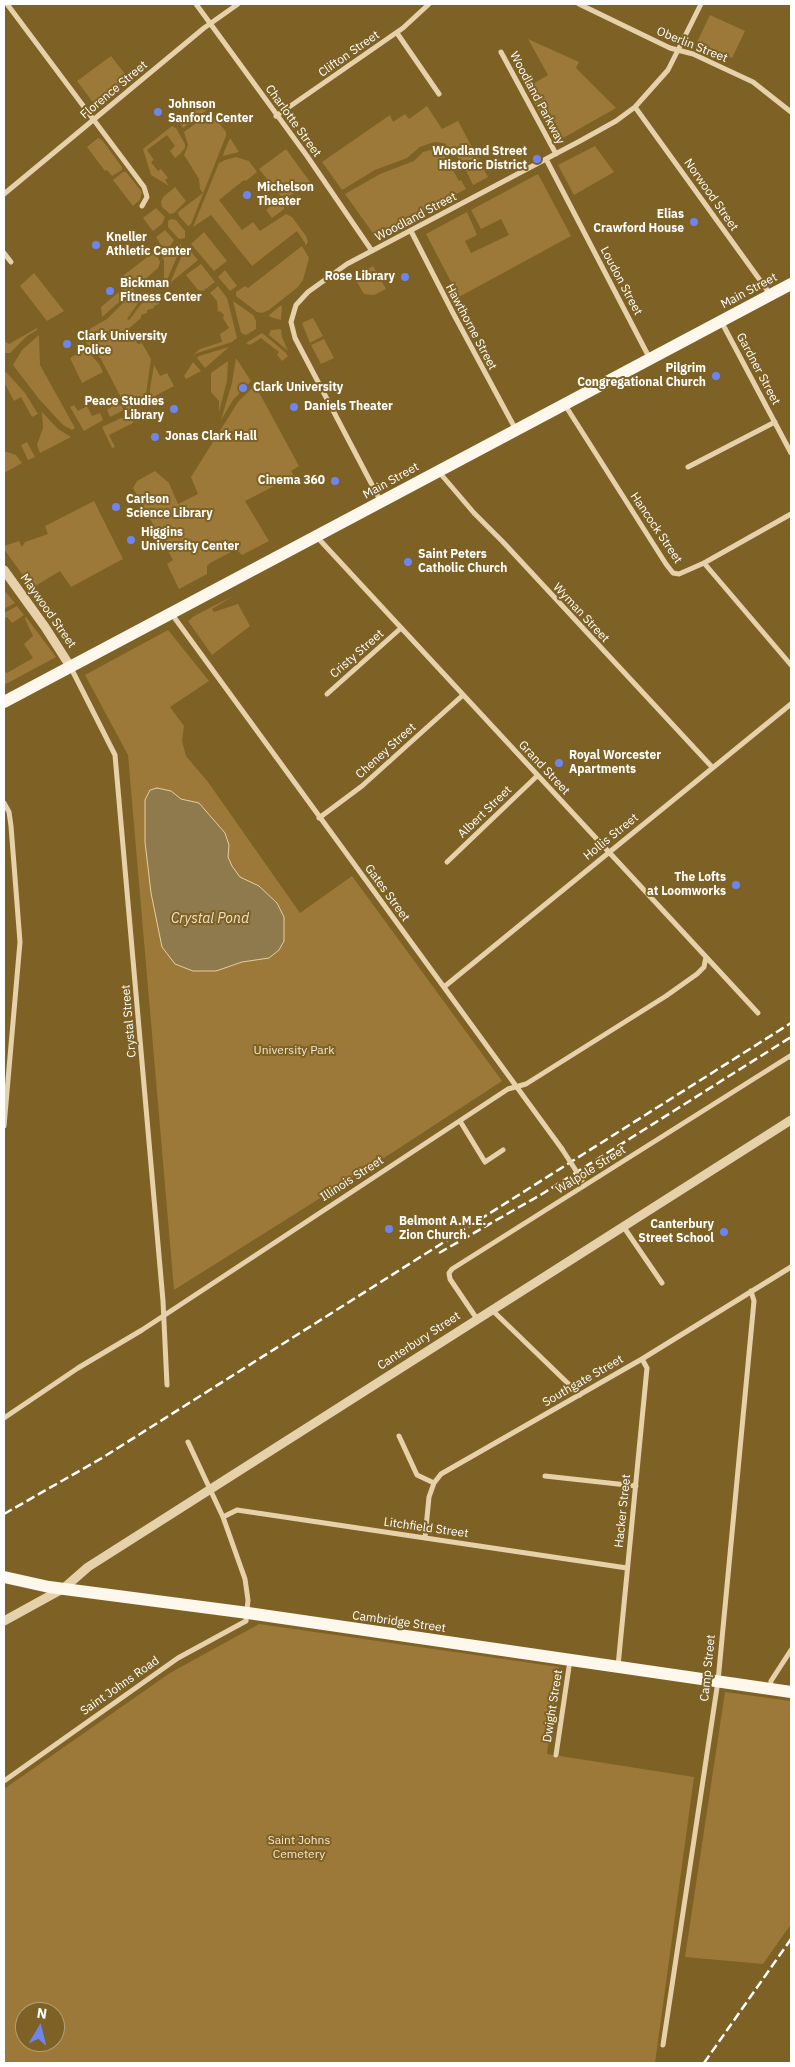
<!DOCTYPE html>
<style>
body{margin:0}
#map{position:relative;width:795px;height:2067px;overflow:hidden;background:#7e6124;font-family:"IBM Plex Sans",sans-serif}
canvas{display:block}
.frame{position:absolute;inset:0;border:5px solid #fff;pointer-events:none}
.north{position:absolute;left:15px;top:2002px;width:50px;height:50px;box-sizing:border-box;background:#7e6124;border:1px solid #b2a07c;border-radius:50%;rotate:8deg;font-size:14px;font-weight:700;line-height:20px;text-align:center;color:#fff}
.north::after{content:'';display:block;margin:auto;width:18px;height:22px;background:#6e85f0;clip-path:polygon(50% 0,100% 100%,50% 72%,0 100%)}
</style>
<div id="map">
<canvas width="795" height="2067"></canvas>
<div class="frame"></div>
<div class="north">N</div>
</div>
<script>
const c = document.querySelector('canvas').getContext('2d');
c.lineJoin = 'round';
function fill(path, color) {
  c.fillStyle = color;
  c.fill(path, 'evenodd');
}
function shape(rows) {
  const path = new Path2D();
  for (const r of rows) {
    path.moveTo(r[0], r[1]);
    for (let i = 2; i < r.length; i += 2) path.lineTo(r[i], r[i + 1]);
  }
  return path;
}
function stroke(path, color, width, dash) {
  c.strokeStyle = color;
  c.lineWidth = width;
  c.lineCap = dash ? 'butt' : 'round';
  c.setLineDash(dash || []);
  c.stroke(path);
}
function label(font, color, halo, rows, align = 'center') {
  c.font = font + ' "IBM Plex Sans",sans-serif';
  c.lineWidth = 4;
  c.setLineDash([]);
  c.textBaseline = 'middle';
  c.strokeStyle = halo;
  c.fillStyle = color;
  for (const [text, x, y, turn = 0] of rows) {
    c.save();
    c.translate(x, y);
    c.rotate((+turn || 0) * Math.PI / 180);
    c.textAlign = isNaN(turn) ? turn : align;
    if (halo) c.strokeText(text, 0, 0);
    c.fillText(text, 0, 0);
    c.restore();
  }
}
fill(shape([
 [710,15,745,31,732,58,697,42],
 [528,39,579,62,576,68,616,108,556,142,526,88,548,75],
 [111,56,129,79,95,105,77,81],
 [206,100,211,107,183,128,179,121],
 [427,106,442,129,458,121,488,177,473,185,464,166,452,150,444,143,434,142,420,147,407,158,375,170,342,190,322,162,390,115,393,122,405,114,409,119],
 [211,112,226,132,226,136,191,224,188,226,179,216,178,212,203,193,200,189,199,179,184,155,188,145,184,132],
 [172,126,176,128,185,144,185,148,180,154,175,158,170,151,175,146,167,135,147,150,154,160,151,162,158,171,161,169,168,178,165,180,169,186,151,175,143,149],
 [98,138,102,140,122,167,122,170,112,176,107,170,105,171,87,147],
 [230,138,239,152,223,156,224,152],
 [595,146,614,172,574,195,558,165],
 [286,149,310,182,284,200,259,169],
 [434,149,443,153,459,181,461,180,466,189,375,236,345,194,380,174,414,161,423,152],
 [236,157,249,161,257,172,246,181,244,180,219,200,242,230,253,222,260,231,286,214,292,217,306,236,308,242,305,246,305,243,297,231,252,266,211,215,193,227,219,163,225,160],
 [123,172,126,172,142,192,140,200,133,206,113,180],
 [538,174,571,236,459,297,426,234,467,212,477,235,465,241,471,253,509,235,501,219,481,229,471,210],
 [175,187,186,201,174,213,170,214,162,207,161,202,163,197],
 [279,200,284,206,284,209,272,218,266,210],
 [156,208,165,217,162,224,153,231,143,218],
 [171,219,176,220,185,231,185,238,179,239,168,227,168,221],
 [165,230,174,240,170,246,166,247,161,245,156,237],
 [204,232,227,261,214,271,191,244],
 [181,244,181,247,164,287,164,260,159,250,168,252],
 [186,246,198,260,170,283],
 [302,246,309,258,303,280,298,287,269,310,262,313,257,312,236,296,236,292,245,286,248,288],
 [155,251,160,262,158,268,102,317,101,307,125,287,119,279],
 [201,264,215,282,203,291,198,290,186,275],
 [373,266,386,289,374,295,364,294,354,277],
 [225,270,237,286,230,291,218,277],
 [34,273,64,311,47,321,20,286],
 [218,286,227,298,237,338,232,342,194,354,200,349,222,342,220,334,229,328,223,318,224,315,220,311,218,312,217,301,210,293],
 [143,292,148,292,149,294,141,299,127,319,129,320,142,303,154,293,156,294,159,304,154,306,154,308,147,310,147,313,141,315,141,318,127,330,138,344,142,343,151,359,145,401,128,411,101,359,83,339,91,328,107,319,128,298],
 [233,301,253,315,256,321,256,329,246,335,241,333],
 [280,306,282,306,281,320,270,317,269,315],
 [313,318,323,336,310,343,302,323],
 [37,328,37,330,27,336,10,353,4,353,4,341,9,344],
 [281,329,282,337,288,351,269,335,271,330],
 [262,333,285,352,288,356,282,361,277,355,279,352,261,338,250,345,246,343],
 [39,335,40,365,75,428,72,430,63,425,39,399,13,365,22,350],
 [324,339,334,358,321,364,311,345],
 [82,345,99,364,103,372,82,383,70,358,80,352,78,347],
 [229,347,205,368,197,358,199,356],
 [236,358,251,381,233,400,221,420,232,383],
 [228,361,227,381,219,412,219,401,211,392,211,373],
 [193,362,201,371,186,379,184,376],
 [154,365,160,376,167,373,174,386,151,398,149,397,150,389],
 [6,372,25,393,38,414,32,417,21,397,14,401,4,382,4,373],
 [255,385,299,466,291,471,294,476,245,501,269,541,242,555,239,552,233,551,210,563,207,566,207,574,179,589,167,564,173,560,133,488,137,481,155,471,169,483,178,504,198,494,191,477,238,402],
 [115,404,121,405,124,410,110,417,107,410],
 [74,405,78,411,87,406,92,416,100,413,103,420,84,431,70,407],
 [140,409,142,414,132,419,133,423,109,435,115,447,112,448,102,427],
 [42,412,58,429,71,437,40,453,37,445,43,428],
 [27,442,35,457,28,460,21,445],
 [4,451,16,455,22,463,4,473],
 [94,501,123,559,71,587,60,571,32,588,4,549,4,546,19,541,22,547,25,542,48,534,45,526],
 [4,590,15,603,4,609],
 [235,595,212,609,214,612,238,604,250,626,212,655,188,621,194,616],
 [17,606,24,615,12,623,7,617,4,619,4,613],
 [26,617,56,657,6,684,4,683,4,671,7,673,33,658,24,644,33,636,25,619],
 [168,630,209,681,170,707,184,726,182,741,186,756,208,782,300,913,352,876,502,1081,384,1158,174,1290,128,755,85,675],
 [259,1624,559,1667,547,1754,694,1777,655,2063,4,2063,4,1789,170,1673],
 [25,2012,55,2012,55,2042,25,2042],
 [725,1692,791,1701,791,1924,763,1964,685,1957]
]), '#9c7938');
const water = shape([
 [157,788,171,791,181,799,199,803,225,833,229,845,228,857,232,866,240,877,259,886,277,903,284,917,284,941,279,950,269,958,242,962,216,971,193,971,175,964,162,947,151,893,145,842,145,800,150,790,157,788]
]);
fill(water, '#8f7a4e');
stroke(water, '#e7cd9e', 1);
stroke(shape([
 [7,4,144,187,147,197,142,206],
 [196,4,307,156,372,251],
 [579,4,670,48,693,54,753,82,791,112],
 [397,33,439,94],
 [501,52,556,154],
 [635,107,770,294],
 [276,116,403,28,429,4],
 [546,159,650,359],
 [4,194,204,28,238,4],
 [411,231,453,313,516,430],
 [4,253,11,262],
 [721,321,791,453],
 [565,405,666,564,673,573,679,574,704,563,791,665],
 [688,467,775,422],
 [439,472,474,513,503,542,712,767],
 [381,502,295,338,291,322,296,305,308,292,347,264,580,141,616,121,635,107,668,70,701,4],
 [317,537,758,1013],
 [704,563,791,514],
 [171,613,562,1149],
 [70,666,115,755,163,1301,167,1385],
 [327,694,401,628],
 [4,803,9,812,11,826,20,942,4,1126],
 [319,818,362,786,463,695],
 [447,862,537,776],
 [444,987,791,704],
 [460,1121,485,1162,503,1150],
 [623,1226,662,1283],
 [492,1310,580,1395],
 [477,1319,450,1279,449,1273,452,1269,790,1056,791,1058],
 [4,1418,78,1368,142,1330,508,1089,526,1084,666,996,697,974,704,967,706,957],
 [399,1436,417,1475,434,1483],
 [545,1476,636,1486],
 [223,1517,237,1510,627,1568],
 [425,1538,429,1497,434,1483,441,1474,642,1359,791,1267],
 [618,1666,647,1368,642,1359],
 [770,1688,771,1681,791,1650],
 [556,1755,570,1660],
 [4,1781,178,1658,246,1621,248,1600,245,1579,223,1517,188,1442],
 [663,2045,718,1681,754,1301,751,1291]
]), '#e6d1aa', 5);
stroke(shape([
 [4,570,45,627,70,666],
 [4,1621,64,1588,88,1567,791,1120]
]), '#e6d1aa', 9);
stroke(shape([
 [4,702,791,284],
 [4,1577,49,1587,248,1613,791,1692]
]), '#fdf8eb', 12);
stroke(shape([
 [439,1253,542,1194,791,1037],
 [4,1514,102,1458,791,1023],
 [704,2063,791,1939]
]), '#fff', 2.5, [9, 4]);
stroke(shape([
 [562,1149,582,1180]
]), '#e6d1aa', 5);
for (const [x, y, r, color] of [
 [158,112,5,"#6e85f0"],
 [537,159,5,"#6e85f0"],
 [247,195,5,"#6e85f0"],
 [694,222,5,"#6e85f0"],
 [96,245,5,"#6e85f0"],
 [405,277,5,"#6e85f0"],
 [110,291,5,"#6e85f0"],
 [67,344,5,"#6e85f0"],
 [716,376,5,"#6e85f0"],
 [243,388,5,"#6e85f0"],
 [294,407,5,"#6e85f0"],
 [174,409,5,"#6e85f0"],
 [155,437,5,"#6e85f0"],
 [335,481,5,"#6e85f0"],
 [116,507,5,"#6e85f0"],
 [131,540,5,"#6e85f0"],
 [408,562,5,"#6e85f0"],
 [559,763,5,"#6e85f0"],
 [736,885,5,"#6e85f0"],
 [389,1229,5,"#6e85f0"],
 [724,1232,5,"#6e85f0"]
]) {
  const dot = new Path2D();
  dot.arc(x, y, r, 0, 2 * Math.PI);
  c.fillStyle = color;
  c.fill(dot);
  stroke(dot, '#7e6124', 2);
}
label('12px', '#fff', '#7e6124', [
 ["Oberlin Street",692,45,22],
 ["Clifton Street",349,54,-35],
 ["Florence Street",114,90,-40],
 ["Woodland Parkway",537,98,62],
 ["Charlotte Street",293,121,54],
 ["Norwood Street",711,195,55],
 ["Woodland Street",416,217,-28],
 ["Loudon Street",621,281,62],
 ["Main Street",749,291,-28],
 ["Hawthorne Street",471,327,62],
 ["Gardner Street",758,369,62],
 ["Main Street",391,481,-29],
 ["Hancock Street",656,528,56],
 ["Maywood Street",48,611,55],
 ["Wyman Street",581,613,47],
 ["Cristy Street",357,654,-41],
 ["Cheney Street",386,751,-42],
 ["Grand Street",544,768,47],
 ["Albert Street",485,812,-44],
 ["Hollis Street",611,837,-39],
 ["Gates Street",387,893,54],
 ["Crystal Street",129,1021,-95],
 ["Walpole Street",591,1170,-32],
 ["Illinois Street",352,1179,-33],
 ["Canterbury Street",419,1341,-33],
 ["Southgate Street",583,1381,-30],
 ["Hacker Street",623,1511,-84],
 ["Litchfield Street",426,1528,8],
 ["Cambridge Street",399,1622,8],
 ["Camp Street",708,1668,-84],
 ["Saint Johns Road",120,1686,-35],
 ["Dwight Street",553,1706,-81]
]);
label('bold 12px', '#fff', '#7e6124', [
 ["Johnson",168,105],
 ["Sanford Center",168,119],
 ["Woodland Street",527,152,"right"],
 ["Historic District",527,166,"right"],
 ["Michelson",257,188],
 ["Theater",257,202],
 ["Elias",684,215,"right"],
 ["Crawford House",684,229,"right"],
 ["Kneller",106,238],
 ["Athletic Center",106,252],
 ["Rose Library",395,277,"right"],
 ["Bickman",120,284],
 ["Fitness Center",120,298],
 ["Clark University",77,337],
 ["Police",77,351],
 ["Pilgrim",706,369,"right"],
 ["Congregational Church",706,383,"right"],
 ["Clark University",253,388],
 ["Peace Studies",164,402,"right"],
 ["Library",164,416,"right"],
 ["Daniels Theater",304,407],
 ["Jonas Clark Hall",165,437],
 ["Cinema 360",325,481,"right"],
 ["Carlson",126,500],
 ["Science Library",126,514],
 ["Higgins",141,533],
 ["University Center",141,547],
 ["Saint Peters",418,555],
 ["Catholic Church",418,569],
 ["Royal Worcester",569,756],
 ["Apartments",569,770],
 ["The Lofts",726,878,"right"],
 ["at Loomworks",726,892,"right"],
 ["Belmont A.M.E.",399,1222],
 ["Zion Church",399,1236],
 ["Canterbury",714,1225,"right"],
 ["Street School",714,1239,"right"]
], 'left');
label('12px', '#f5e7cd', '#7e6124', [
 ["University Park",294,1051],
 ["Saint Johns",299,1841],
 ["Cemetery",299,1855]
]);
label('italic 14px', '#f1e1c4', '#7e6124', [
 ["Crystal Pond",210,919]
]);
</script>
